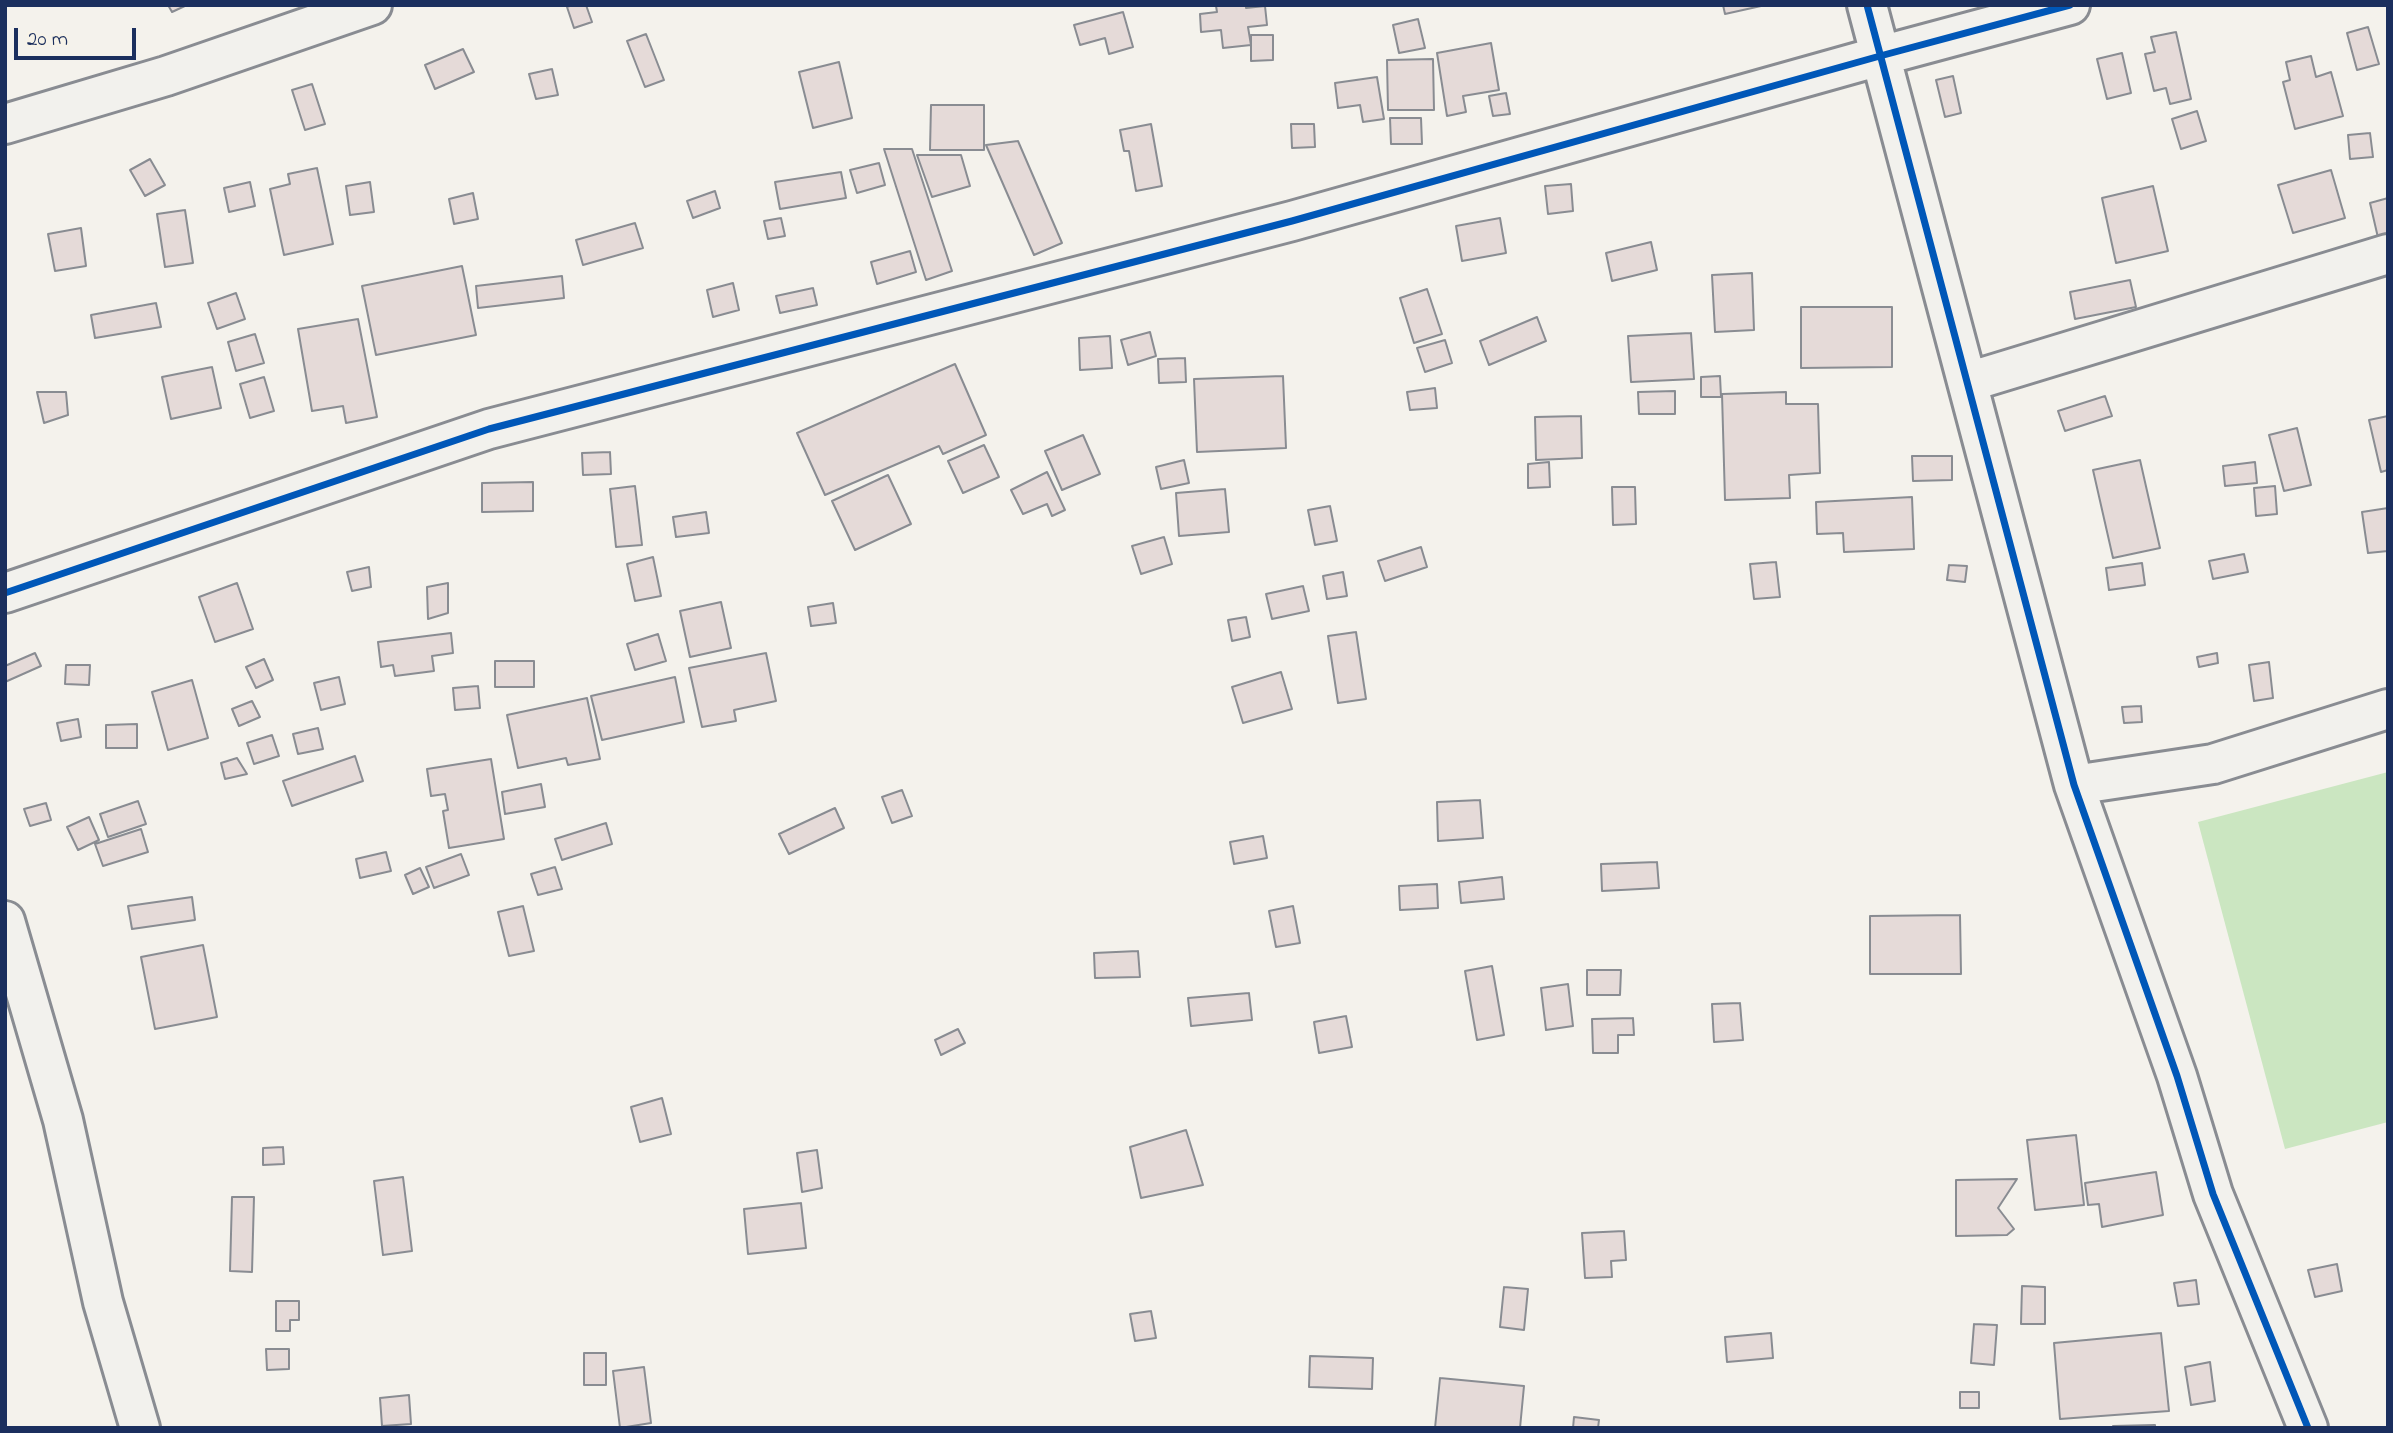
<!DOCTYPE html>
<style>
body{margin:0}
#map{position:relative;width:2393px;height:1433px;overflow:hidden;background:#f4f2ec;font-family:"Indie Flower",sans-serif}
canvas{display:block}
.frame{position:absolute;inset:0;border:7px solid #1b2f5e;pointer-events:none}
.scale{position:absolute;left:14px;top:28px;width:122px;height:32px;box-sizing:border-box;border:4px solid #1b2f5e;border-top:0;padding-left:9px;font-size:21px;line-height:24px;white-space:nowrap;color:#1b2f5e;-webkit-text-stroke:5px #f7f3e8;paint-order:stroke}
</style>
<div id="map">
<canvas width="2393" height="1433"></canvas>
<div class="frame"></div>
<div class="scale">20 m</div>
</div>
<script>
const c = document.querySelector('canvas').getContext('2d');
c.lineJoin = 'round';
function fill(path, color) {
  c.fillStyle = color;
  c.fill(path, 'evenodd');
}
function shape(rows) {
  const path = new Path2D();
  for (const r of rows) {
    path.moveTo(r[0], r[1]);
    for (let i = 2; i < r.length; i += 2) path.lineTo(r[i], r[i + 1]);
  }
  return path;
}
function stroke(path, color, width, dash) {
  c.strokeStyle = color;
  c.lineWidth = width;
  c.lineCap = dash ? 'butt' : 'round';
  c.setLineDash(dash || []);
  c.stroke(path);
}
fill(shape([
 [2388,772,2388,1122,2285,1149,2198,822]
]), '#cbe6c1');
const building = shape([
 [168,5,187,5,172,12,168,5],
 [572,5,586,5,592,22,574,28,567,7,572,5],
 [1246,5,1246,8,1265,6,1267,25,1248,27,1251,45,1223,48,1221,30,1201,32,1200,14,1217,12,1216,6,1246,5],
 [1723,5,1761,5,1761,6,1725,14,1723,5],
 [1123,12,1133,47,1109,54,1105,38,1080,45,1074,25,1123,12],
 [1418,19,1425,48,1399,53,1393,25,1418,19],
 [2368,27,2379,64,2357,70,2347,33,2368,27],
 [2176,32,2191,99,2170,104,2166,88,2154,91,2145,54,2155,52,2151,37,2176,32],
 [646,34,664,80,645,87,627,41,646,34],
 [1251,35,1273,35,1273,60,1251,61,1251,35],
 [1491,43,1499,90,1463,96,1466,112,1447,116,1437,53,1491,43],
 [463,49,474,72,435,89,425,65,463,49],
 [2122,53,2131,93,2107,99,2097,59,2122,53],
 [2311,56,2316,77,2331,72,2343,116,2295,129,2283,82,2290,80,2286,62,2311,56],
 [1433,59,1434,110,1388,110,1387,60,1433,59],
 [839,62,852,118,813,128,799,72,839,62],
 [552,69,558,95,536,99,529,74,552,69],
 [1953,76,1961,113,1945,117,1936,80,1953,76],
 [1377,77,1384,119,1363,122,1360,105,1338,108,1335,83,1377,77],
 [312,84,325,124,305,130,292,90,312,84],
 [1506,93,1510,114,1493,116,1489,96,1506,93],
 [931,105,984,105,984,150,930,150,931,105],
 [2197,111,2206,141,2181,149,2172,119,2197,111],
 [1390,118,1421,118,1422,144,1391,144,1390,118],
 [1151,124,1162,186,1136,191,1129,151,1124,151,1120,130,1151,124],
 [1291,124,1314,124,1315,147,1292,148,1291,124],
 [2370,133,2373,157,2350,159,2348,135,2370,133],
 [1018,141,1062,243,1034,255,986,145,1018,141],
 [884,149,912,149,952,271,926,280,884,149],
 [917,155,961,155,970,186,932,197,917,155],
 [150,159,165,185,145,196,130,170,150,159],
 [879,163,885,185,857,193,850,170,879,163],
 [317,168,333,244,284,255,270,189,290,184,288,174,317,168],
 [2331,170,2345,218,2293,233,2278,185,2331,170],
 [841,172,846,198,780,209,775,182,841,172],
 [250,182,255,206,229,212,224,188,250,182],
 [370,182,374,212,350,215,346,186,370,182],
 [1571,184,1573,211,1548,214,1545,186,1571,184],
 [2153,186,2168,251,2116,263,2102,198,2153,186],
 [715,191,720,208,693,218,687,201,715,191],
 [473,193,478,219,454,224,449,199,473,193],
 [2388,198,2388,239,2379,242,2370,203,2388,198],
 [185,210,193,263,165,267,157,214,185,210],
 [781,218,785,236,768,239,764,221,781,218],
 [1500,218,1506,253,1462,261,1456,226,1500,218],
 [635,223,643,248,583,265,576,240,635,223],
 [81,228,86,266,55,271,48,234,81,228],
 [1651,242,1657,270,1612,281,1606,253,1651,242],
 [910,251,916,272,877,284,871,262,910,251],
 [462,266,476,335,376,355,362,286,462,266],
 [1752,273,1754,330,1715,332,1712,275,1752,273],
 [562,276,564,298,478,308,476,286,562,276],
 [2130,280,2136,307,2075,319,2070,292,2130,280],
 [733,283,739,310,713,317,707,290,733,283],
 [813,288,817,305,780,313,776,296,813,288],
 [1427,289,1442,334,1414,343,1400,298,1427,289],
 [236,293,245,319,217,329,208,303,236,293],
 [156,303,161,327,95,338,91,315,156,303],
 [1801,307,1892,307,1892,367,1801,368,1801,307],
 [1537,317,1546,341,1489,365,1480,341,1537,317],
 [358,319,377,417,346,423,343,406,312,411,298,329,358,319],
 [1150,332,1156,356,1128,365,1121,340,1150,332],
 [1691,333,1694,379,1631,382,1628,336,1691,333],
 [255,334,264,363,236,371,228,342,255,334],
 [1110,336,1112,368,1080,370,1079,338,1110,336],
 [1445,340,1452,363,1425,372,1417,348,1445,340],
 [1185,358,1186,382,1159,383,1158,359,1185,358],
 [955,364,986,435,943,454,939,446,825,495,797,433,955,364],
 [212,367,221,408,171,419,162,377,212,367],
 [1283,376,1286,448,1197,452,1194,379,1283,376],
 [1720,376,1721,397,1701,397,1701,377,1720,376],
 [264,377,274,411,250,418,240,384,264,377],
 [1435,388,1437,408,1410,410,1407,392,1435,388],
 [1675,391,1675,414,1639,414,1638,392,1675,391],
 [37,392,66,392,68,415,44,423,37,392],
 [1786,392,1786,404,1818,404,1820,473,1789,475,1790,498,1725,500,1722,394,1786,392],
 [2105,396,2112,416,2065,431,2058,411,2105,396],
 [1581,416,1582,458,1536,460,1535,417,1581,416],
 [2388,416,2388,470,2381,472,2369,420,2388,416],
 [2297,428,2311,485,2284,491,2269,435,2297,428],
 [1083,435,1100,474,1062,490,1045,451,1083,435],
 [984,445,999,477,963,493,948,461,984,445],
 [610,452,611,474,583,475,582,453,610,452],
 [1912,456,1952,456,1952,480,1913,481,1912,456],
 [1184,460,1189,483,1161,489,1156,467,1184,460],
 [2140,460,2160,548,2113,558,2093,470,2140,460],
 [1549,462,1550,487,1528,488,1528,464,1549,462],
 [2255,462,2257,483,2225,486,2223,466,2255,462],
 [1047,472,1065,510,1052,516,1047,504,1023,514,1011,490,1047,472],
 [888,475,911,524,855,550,832,501,888,475],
 [533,482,533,511,482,512,482,483,533,482],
 [635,486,642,545,616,547,610,489,635,486],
 [2275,486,2277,514,2256,516,2254,488,2275,486],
 [1612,487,1635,487,1636,524,1613,525,1612,487],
 [1225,489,1229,532,1179,536,1176,493,1225,489],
 [1912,497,1914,549,1844,552,1843,533,1817,534,1816,502,1912,497],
 [1330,506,1337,541,1315,545,1308,510,1330,506],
 [2388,508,2388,551,2368,553,2362,512,2388,508],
 [706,512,709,533,676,537,673,517,706,512],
 [1164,537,1172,564,1141,574,1132,546,1164,537],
 [1421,547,1427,567,1385,581,1378,561,1421,547],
 [2244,554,2248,572,2213,579,2209,561,2244,554],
 [653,557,661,596,635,601,627,564,653,557],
 [1776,562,1780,597,1754,599,1750,564,1776,562],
 [2142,563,2145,585,2109,590,2106,568,2142,563],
 [1949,565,1967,566,1965,582,1947,580,1949,565],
 [369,567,371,587,352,591,347,572,369,567],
 [1343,572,1347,596,1327,599,1323,576,1343,572],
 [237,583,253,629,215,642,199,597,237,583],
 [448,583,448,613,428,619,427,587,448,583],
 [1303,586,1309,611,1272,619,1266,594,1303,586],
 [721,602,731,648,690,657,680,611,721,602],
 [833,603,836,623,811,626,808,607,833,603],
 [1246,617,1250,637,1232,641,1228,620,1246,617],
 [1356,632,1366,699,1338,703,1328,636,1356,632],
 [451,633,453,653,432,656,434,671,395,676,393,665,381,667,378,642,451,633],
 [658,634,666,661,635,670,627,644,658,634],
 [35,653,41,666,5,682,5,666,35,653],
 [766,653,776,701,734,710,736,721,702,727,689,668,766,653],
 [2217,653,2218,663,2199,667,2197,657,2217,653],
 [264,659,273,680,256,688,246,667,264,659],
 [495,661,534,661,534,687,495,687,495,661],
 [2269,662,2273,698,2254,701,2249,665,2269,662],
 [66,665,90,665,89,685,65,684,66,665],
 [1281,672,1292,709,1243,723,1232,687,1281,672],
 [339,677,345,704,321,710,314,683,339,677],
 [675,677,684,722,602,740,591,696,675,677],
 [192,680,208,738,168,750,152,692,192,680],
 [478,686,480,708,455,710,453,688,478,686],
 [587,698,600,759,568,765,566,758,518,768,507,715,587,698],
 [252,701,260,717,239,726,232,709,252,701],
 [2141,706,2142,722,2124,723,2122,707,2141,706],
 [78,719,81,737,61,741,57,723,78,719],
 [137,724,137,748,106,748,106,725,137,724],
 [318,728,323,749,298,754,293,734,318,728],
 [272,735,279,756,254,764,247,743,272,735],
 [355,756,363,781,292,806,283,781,355,756],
 [237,758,247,774,225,779,221,763,237,758],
 [491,759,504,839,449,848,443,811,448,810,445,794,431,796,427,769,491,759],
 [541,784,545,807,505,814,502,792,541,784],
 [902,790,912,816,892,823,882,797,902,790],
 [1480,800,1483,838,1438,841,1437,802,1480,800],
 [138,801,146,824,108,837,100,814,138,801],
 [46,803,51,820,30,826,24,809,46,803],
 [835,808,844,828,789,854,779,834,835,808],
 [89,817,99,840,78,850,67,827,89,817],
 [606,823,612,844,562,860,555,839,606,823],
 [141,829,148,852,103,866,95,844,141,829],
 [1263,836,1267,858,1234,864,1230,842,1263,836],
 [386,852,391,871,360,878,356,859,386,852],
 [461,854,469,875,434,888,426,867,461,854],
 [1657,862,1659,888,1602,891,1601,864,1657,862],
 [555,867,562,889,538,895,531,874,555,867],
 [420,868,429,887,413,894,405,875,420,868],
 [1502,877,1504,899,1461,903,1459,882,1502,877],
 [1437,884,1438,908,1400,910,1399,886,1437,884],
 [192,897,195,920,132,929,128,906,192,897],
 [523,906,534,951,509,956,498,912,523,906],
 [1293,906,1300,943,1276,947,1269,911,1293,906],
 [1960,915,1961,974,1870,974,1870,916,1960,915],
 [203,945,217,1017,155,1029,141,957,203,945],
 [1138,951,1140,977,1095,978,1094,953,1138,951],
 [1492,966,1504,1035,1477,1040,1465,971,1492,966],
 [1587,970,1621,970,1620,995,1587,995,1587,970],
 [1568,984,1573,1026,1546,1030,1541,988,1568,984],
 [1249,993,1252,1020,1191,1026,1188,998,1249,993],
 [1740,1003,1743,1040,1714,1042,1712,1004,1740,1003],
 [1346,1016,1352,1047,1319,1053,1314,1022,1346,1016],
 [1633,1018,1634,1035,1618,1035,1618,1053,1593,1053,1592,1019,1633,1018],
 [958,1029,965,1043,941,1055,935,1040,958,1029],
 [662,1098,671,1134,640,1142,631,1107,662,1098],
 [1186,1130,1203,1185,1141,1198,1130,1147,1186,1130],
 [2076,1135,2084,1205,2035,1210,2027,1140,2076,1135],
 [283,1147,284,1164,263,1165,263,1148,283,1147],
 [817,1150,822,1188,802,1192,797,1153,817,1150],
 [2156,1172,2163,1215,2102,1227,2099,1204,2088,1205,2085,1183,2156,1172],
 [403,1177,412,1251,383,1255,374,1181,403,1177],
 [2017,1179,1998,1208,2014,1229,2007,1235,1956,1236,1956,1180,2017,1179],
 [232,1197,254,1197,252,1272,230,1271,232,1197],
 [801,1203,806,1248,748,1254,744,1209,801,1203],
 [1624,1231,1626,1260,1611,1261,1612,1277,1585,1278,1582,1233,1624,1231],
 [2337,1264,2342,1291,2315,1297,2308,1270,2337,1264],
 [2196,1280,2199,1304,2178,1306,2174,1283,2196,1280],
 [2022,1286,2045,1287,2045,1324,2021,1324,2022,1286],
 [1504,1287,1528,1289,1524,1330,1500,1327,1504,1287],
 [276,1301,299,1301,299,1320,290,1320,290,1331,276,1331,276,1301],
 [1151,1311,1156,1338,1135,1341,1130,1314,1151,1311],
 [1974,1324,1997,1325,1994,1365,1971,1363,1974,1324],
 [1771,1333,1773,1358,1727,1362,1725,1337,1771,1333],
 [2161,1333,2169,1411,2060,1419,2054,1343,2161,1333],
 [266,1349,289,1349,289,1369,267,1370,266,1349],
 [584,1353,606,1353,606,1385,584,1385,584,1353],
 [1310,1356,1373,1358,1372,1389,1309,1387,1310,1356],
 [2210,1362,2215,1401,2191,1405,2185,1367,2210,1362],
 [644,1367,651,1423,620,1428,613,1371,644,1367],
 [1440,1378,1524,1386,1520,1428,1435,1428,1440,1378],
 [1960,1392,1979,1392,1979,1408,1960,1408,1960,1392],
 [409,1395,411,1424,382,1426,380,1398,409,1395],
 [1574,1417,1599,1420,1598,1428,1573,1428,1574,1417],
 [2155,1425,2155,1428,2113,1428,2113,1426,2155,1425]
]);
fill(building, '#e5dad8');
stroke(building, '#898c92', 2);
const minor = shape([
 [1867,5,2074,785,2177,1076,2213,1194,2308,1428],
 [5,124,166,76,372,5],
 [1968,382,2388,254],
 [5,593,489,429,1292,221,1880,56,2070,5],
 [2074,785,2213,764,2388,709],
 [5,921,63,1120,103,1302,140,1428]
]);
stroke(minor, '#898c92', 44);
stroke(minor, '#f2f1ed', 38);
stroke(shape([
 [1867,5,2074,785,2177,1076,2213,1194,2308,1428],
 [5,593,489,429,1292,221,1880,56,2070,5]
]), '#0057b8', 7);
</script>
